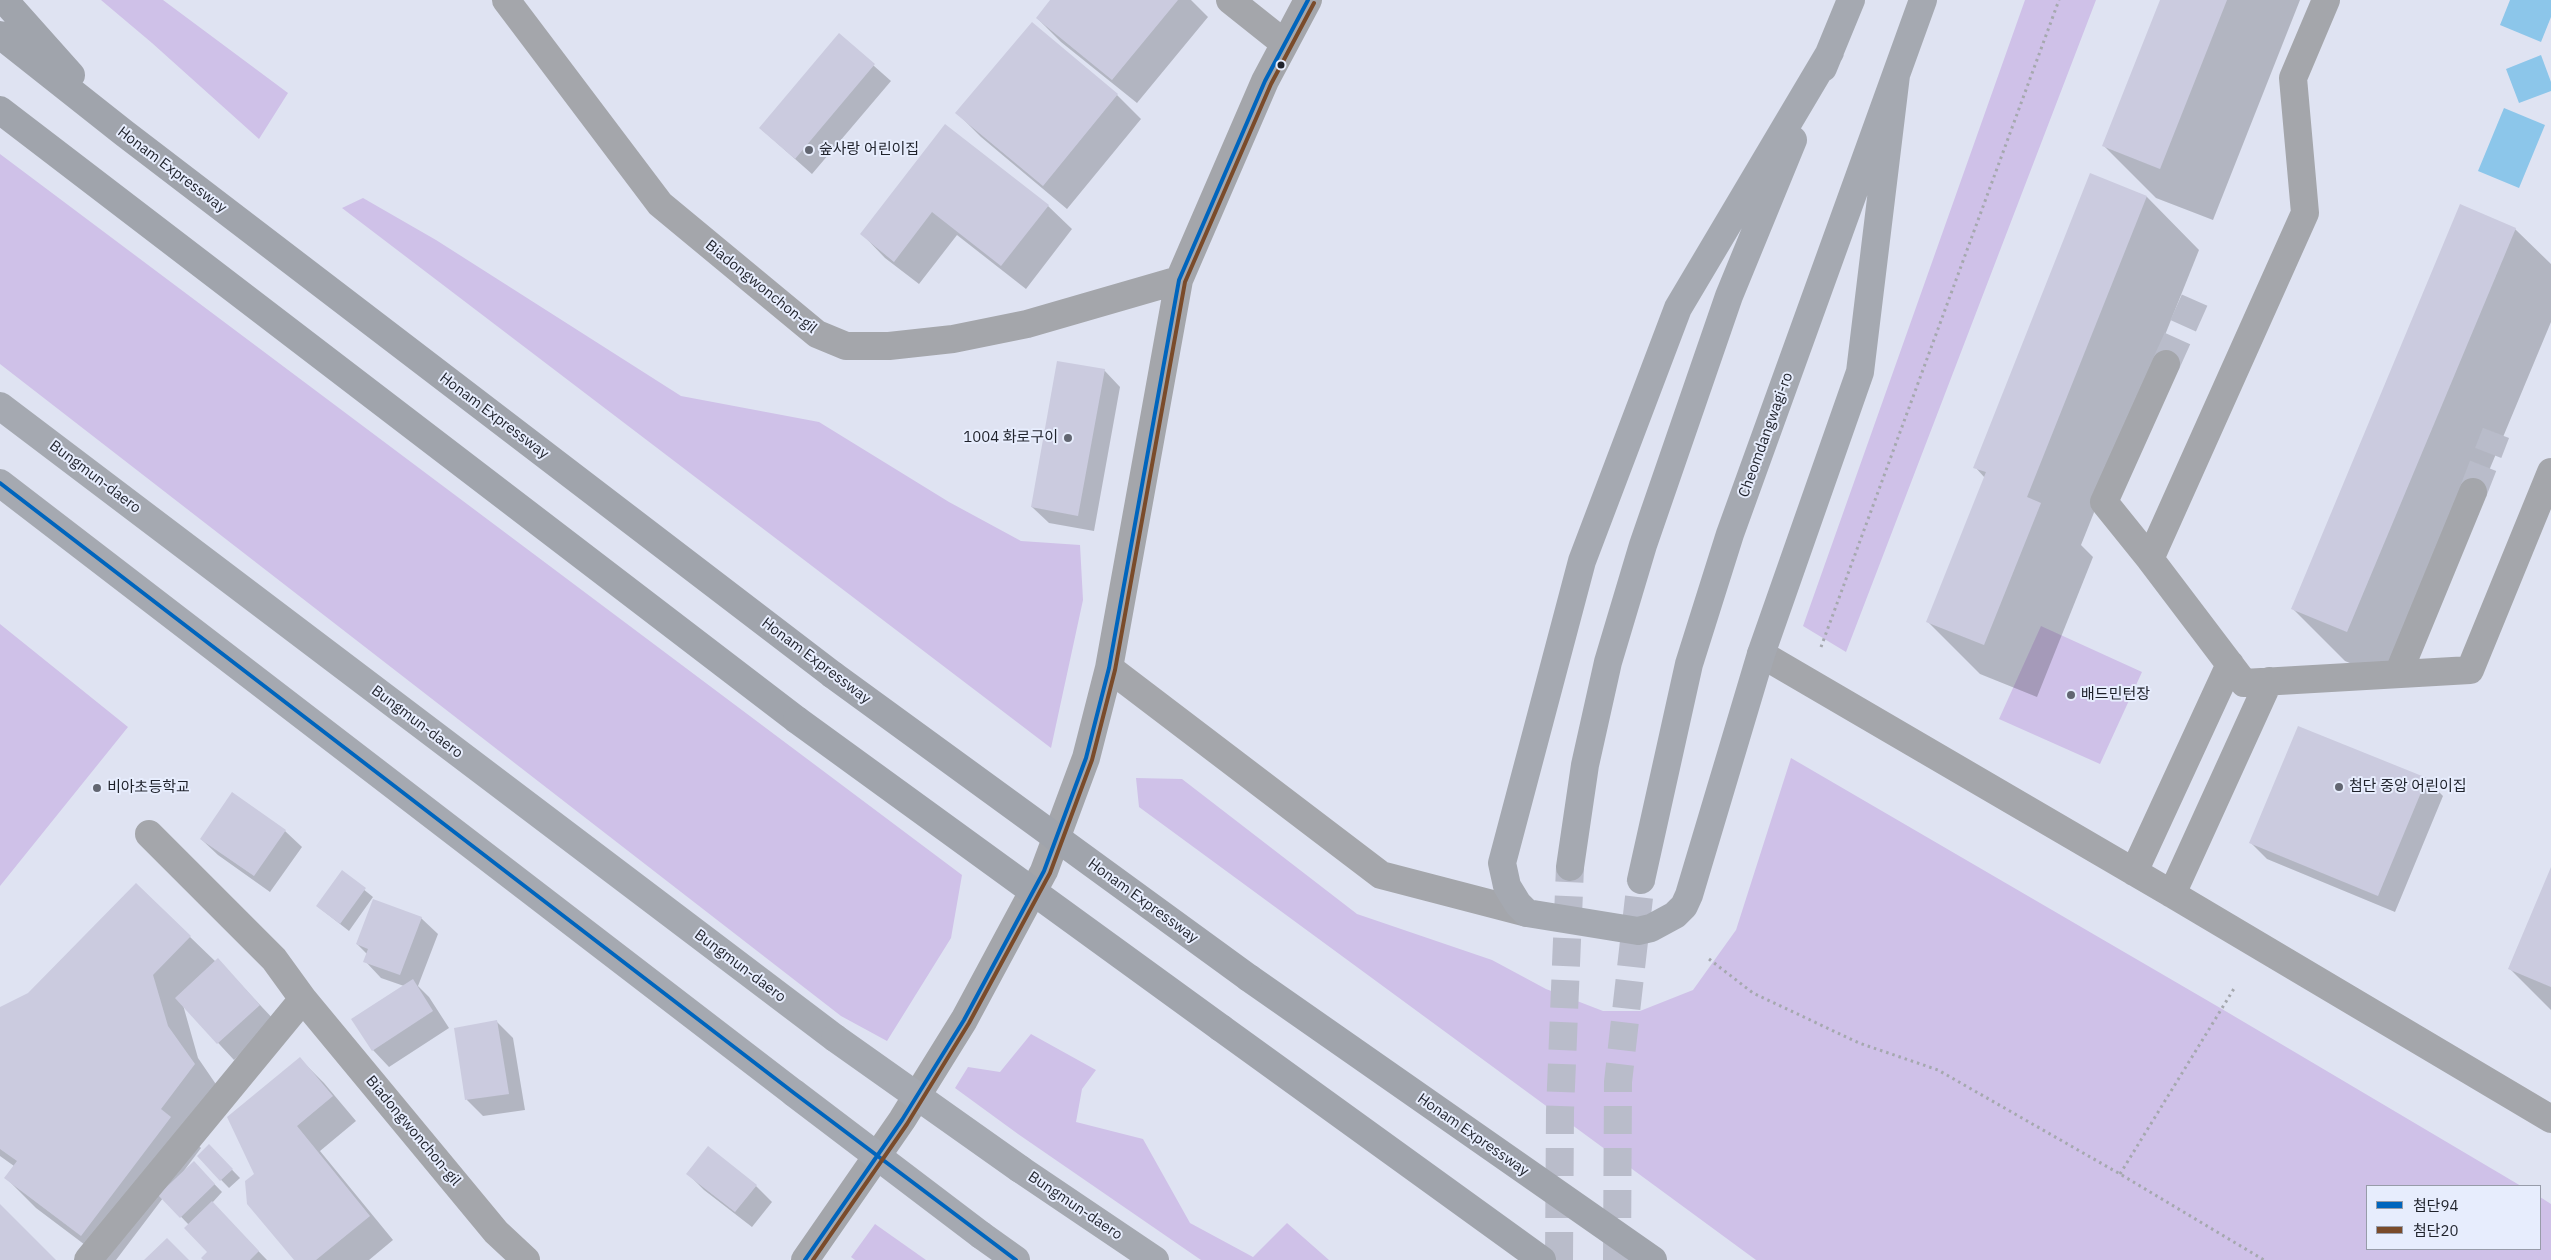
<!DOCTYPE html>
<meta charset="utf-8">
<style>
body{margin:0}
#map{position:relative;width:2551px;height:1260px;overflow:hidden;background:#dfe3f2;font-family:"IBM Plex Sans","Noto Sans KR",sans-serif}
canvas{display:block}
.legend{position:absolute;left:2366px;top:1185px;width:175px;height:65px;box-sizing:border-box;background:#e7edfd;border:1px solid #979ca9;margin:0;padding:6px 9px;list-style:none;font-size:15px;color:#1f222b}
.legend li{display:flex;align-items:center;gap:10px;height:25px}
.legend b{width:25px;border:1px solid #979ca9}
</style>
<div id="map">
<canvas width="2551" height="1260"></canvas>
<ul class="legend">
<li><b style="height:6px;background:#0065bd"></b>첨단94</li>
<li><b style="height:6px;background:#7a4b2a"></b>첨단20</li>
</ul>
</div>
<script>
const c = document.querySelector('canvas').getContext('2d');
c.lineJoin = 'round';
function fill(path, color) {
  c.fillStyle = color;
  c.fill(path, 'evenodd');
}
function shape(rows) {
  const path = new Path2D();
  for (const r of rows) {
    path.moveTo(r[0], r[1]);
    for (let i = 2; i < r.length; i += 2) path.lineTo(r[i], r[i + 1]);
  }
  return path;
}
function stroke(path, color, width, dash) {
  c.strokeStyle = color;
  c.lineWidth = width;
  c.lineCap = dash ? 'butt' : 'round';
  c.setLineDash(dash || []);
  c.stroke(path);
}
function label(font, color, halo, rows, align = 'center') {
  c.font = font + ' "IBM Plex Sans","Noto Sans KR",sans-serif';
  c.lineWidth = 4;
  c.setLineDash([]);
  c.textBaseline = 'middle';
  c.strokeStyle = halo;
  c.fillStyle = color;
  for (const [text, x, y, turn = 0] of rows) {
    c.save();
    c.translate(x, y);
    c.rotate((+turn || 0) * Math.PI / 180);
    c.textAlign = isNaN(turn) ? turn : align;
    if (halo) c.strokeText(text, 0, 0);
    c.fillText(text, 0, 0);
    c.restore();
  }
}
fill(shape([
 [101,0,163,0,288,93,259,139,152,43],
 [2025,0,2096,0,1846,652,1803,626],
 [0,154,962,875,951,938,887,1041,841,1016,0,364],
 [363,198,436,240,681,396,819,422,949,502,1021,541,1080,545,1083,600,1051,748,342,208],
 [0,624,128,727,0,886],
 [2041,626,2142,672,2100,764,1999,719],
 [1791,758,2222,1009,2521,1186,2367,1186,2367,1249,2540,1249,2540,1197,2551,1204,2551,1260,1756,1260,1139,807,1136,778,1182,779,1357,914,1492,960,1546,989,1603,1011,1640,1011,1693,990,1736,930],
 [1031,1034,1096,1070,1082,1089,1076,1122,1143,1139,1190,1223,1253,1257,1287,1223,1329,1260,1201,1260,1018,1134,955,1088,968,1067,1000,1072],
 [875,1224,926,1260,855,1260,851,1257]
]), '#cfc1e8');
fill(shape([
 [2510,0,2551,0,2551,17,2541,42,2500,25],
 [2541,55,2551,82,2551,91,2519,103,2506,69],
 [2504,108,2545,125,2519,188,2478,171]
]), '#8cc6ea');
fill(shape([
 [1052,0,1191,0,1208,17,1137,103,1061,42,1037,18],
 [2161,0,2300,0,2213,220,2156,198,2104,146],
 [1032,24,1117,95,1141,119,1067,209,981,137,957,113],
 [839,35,891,81,812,174,760,128],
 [946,126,1048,206,1072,229,1026,289,957,235,919,284,885,258,862,234],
 [2091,175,2147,197,2199,250,2081,545,2093,557,2037,697,1980,674,1928,622,1985,478,1975,467],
 [2515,229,2551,264,2551,322,2400,684,2345,661,2292,608],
 [1104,370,1120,387,1094,531,1049,523,1032,507],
 [2426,779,2443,796,2395,912,2267,859,2251,843],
 [233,794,285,831,302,847,270,892,218,855,201,839],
 [2551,870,2551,1010,2509,968],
 [342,872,373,897,349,931,317,906],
 [136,885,216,962,218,960,276,1022,234,1060,183,1005,198,1058,224,1096,192,1139,201,1148,183,1172,194,1163,222,1192,212,1203,267,1260,204,1260,208,1252,189,1225,163,1198,116,1260,105,1260,36,1208,6,1178,14,1166,0,1156,0,1008,29,994],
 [421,918,438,934,418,986,429,997,449,1028,389,1067,373,1050,404,986,381,978,365,961,367,954,357,944],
 [497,1022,513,1038,525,1110,483,1116,467,1100,455,1029],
 [300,1059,324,1083,356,1121,320,1151,393,1240,369,1260,295,1260,256,1174],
 [209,1146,240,1178,229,1188,198,1156],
 [688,1174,756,1186,772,1202,752,1227,704,1190]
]), '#0003');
fill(shape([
 [1050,0,1178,0,1112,80,1036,18],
 [2160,0,2227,0,2160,169,2102,146],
 [1032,22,1118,94,1043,186,955,113],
 [839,33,875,64,795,159,759,128],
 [945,124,1049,205,1001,266,932,212,894,262,860,234],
 [2090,173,2147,196,2027,497,2041,503,1984,645,1926,622,1986,472,1973,468],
 [2460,204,2516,228,2347,632,2291,609],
 [1057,361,1105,369,1078,516,1031,507],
 [2298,726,2427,778,2378,896,2249,843],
 [232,792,286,830,254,876,200,839],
 [2551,867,2551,987,2508,969],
 [342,870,366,888,340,924,316,906],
 [136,883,191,936,153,975,168,1026,195,1064,161,1109,171,1117,81,1236,4,1178,17,1161,0,1149,0,1007,28,993],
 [373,899,422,917,400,975,363,962,368,949,356,944],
 [218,958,260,1005,217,1044,175,998],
 [413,979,433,1011,372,1051,351,1019],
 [497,1020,509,1094,465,1100,454,1028],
 [300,1057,333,1096,297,1126,370,1216,316,1260,294,1260,247,1204,245,1181,254,1174,227,1117],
 [209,1144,233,1169,220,1181,197,1156],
 [708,1146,757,1185,735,1212,686,1174],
 [194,1161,215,1184,180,1218,158,1195],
 [212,1201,259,1251,250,1260,203,1260,201,1258,207,1252,184,1228],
 [0,1204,56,1260,0,1260],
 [167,1238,189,1260,144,1260]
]), '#cbcbdf');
stroke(shape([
 [2166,364,2196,297],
 [2473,492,2496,433]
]), '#b9bcca', 28, [28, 14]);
stroke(shape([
 [1559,1260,1560,1111,1570,867],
 [1617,1260,1618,1082,1641,880]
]), '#b9bcca', 28, [28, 14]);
stroke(shape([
 [1821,647,2059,0],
 [1709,959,1753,993,1859,1043,1938,1070,2120,1174,2264,1260],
 [2120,1174,2235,987]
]), '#a5a8ae', 3, [2.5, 4]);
stroke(shape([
 [506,0,660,204,817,334,846,346,889,346,953,339,1027,324,1179,280],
 [1230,0,1284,43],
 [2326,0,2293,78,2305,213,2150,559,2244,683,2470,670,2551,472],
 [2150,559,2104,502,2166,364],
 [1761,654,2172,894,2551,1119],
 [1109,668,1381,875,1527,913],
 [2398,674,2473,492],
 [149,834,274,959,303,999,496,1232,526,1260],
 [2134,872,2230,664],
 [2172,894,2269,681],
 [88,1260,303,999],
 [805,1260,902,1120,964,1020,1044,871,1086,758,1109,668,1179,280,1265,81,1308,0]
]), '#a4a6ab', 28);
stroke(shape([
 [1830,52,1678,308,1582,561,1502,863,1507,886,1518,904,1527,913,1638,931,1651,928,1675,915,1684,906,1689,895,1761,654,1860,372,1896,75],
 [1823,68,1851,0],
 [0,406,835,1038],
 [0,483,794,1093],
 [1570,867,1585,765,1608,662,1643,545,1729,296,1793,140],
 [1641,880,1689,664,1730,534,1923,0],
 [1020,1169,1155,1260],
 [981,1235,1016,1260]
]), '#a5a9b1', 28);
stroke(shape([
 [4,0,71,75],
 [0,35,124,133,833,675],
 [0,110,797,720],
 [1249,978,1653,1260],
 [1221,1028,1542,1260]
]), '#a0a4ac', 28);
stroke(shape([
 [835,1038,1020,1169],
 [794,1093,981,1235]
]), '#a5a9b1', 28);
stroke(shape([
 [833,675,1249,978],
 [797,720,1221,1028]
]), '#a0a4ac', 28);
stroke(shape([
 [0,483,794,1093,1016,1260],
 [805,1260,902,1120,964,1020,1044,871,1086,758,1109,668,1179,280,1265,81,1308,0]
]), '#0065bd', 4);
stroke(shape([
 [813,1260,907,1124,969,1023,1050,873,1092,760,1115,670,1185,282,1271,84,1314,3]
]), '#7a4b2a', 4);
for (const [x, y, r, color] of [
 [1281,65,4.5,"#1f222b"],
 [809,150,5,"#626671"],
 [1068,438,5,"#626671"],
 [2071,695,5,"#626671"],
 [2339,787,5,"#626671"],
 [97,788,5,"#626671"]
]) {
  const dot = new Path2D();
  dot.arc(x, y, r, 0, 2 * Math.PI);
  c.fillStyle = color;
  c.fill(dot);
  stroke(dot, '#e7edfd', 2);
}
label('15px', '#1f222b', '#e7edfd', [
 ["숲사랑 어린이집",819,150],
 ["1004 화로구이",1058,438,"right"],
 ["배드민턴장",2081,695],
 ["첨단 중앙 어린이집",2349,787],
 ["비아초등학교",107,788]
], 'left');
label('15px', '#1f222b', '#e7edfd', [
 ["Honam Expressway",172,170,37],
 ["Biadongwonchon-gil",761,287,39],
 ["Honam Expressway",494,416,37],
 ["Cheomdangwagi-ro",1766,435,-70],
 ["Bungmun-daero",95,477,37],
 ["Honam Expressway",816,661,37],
 ["Bungmun-daero",417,722,37],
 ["Honam Expressway",1143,901,36],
 ["Bungmun-daero",740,966,37],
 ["Biadongwonchon-gil",413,1131,50],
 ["Honam Expressway",1473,1135,35],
 ["Bungmun-daero",1075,1206,34]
]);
</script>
